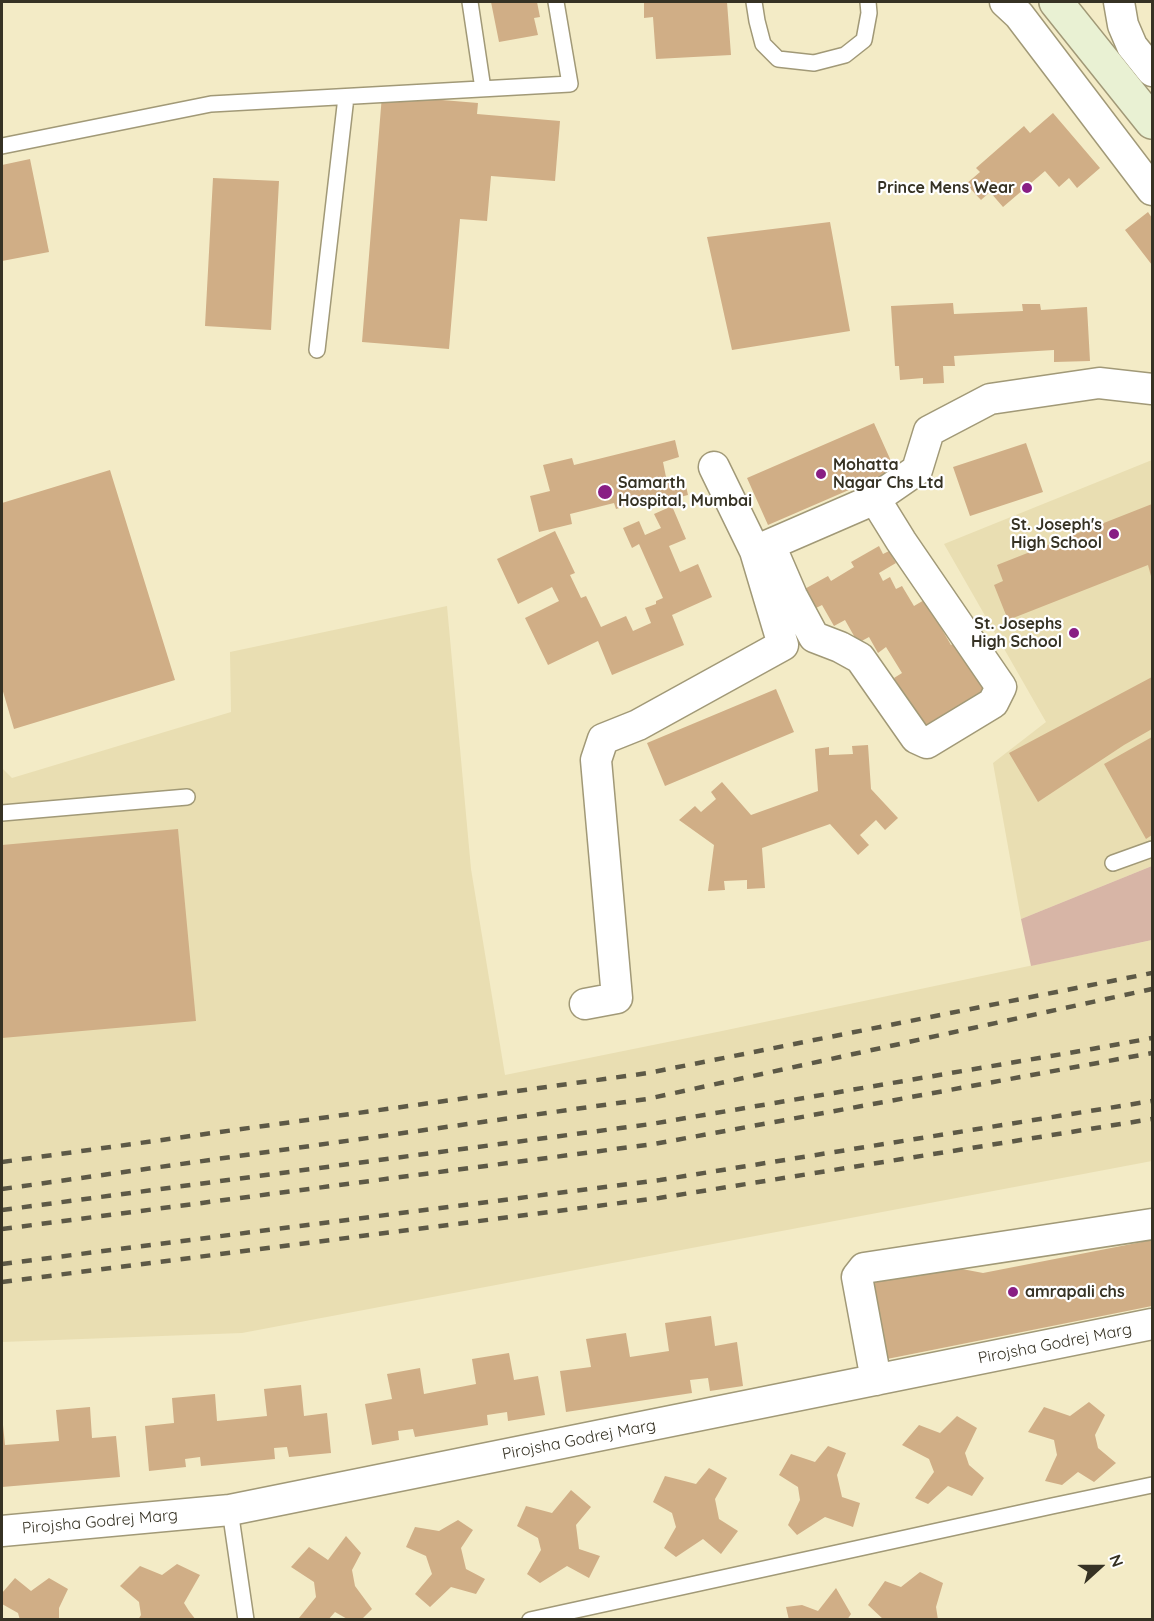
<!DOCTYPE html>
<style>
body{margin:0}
#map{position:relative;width:1154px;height:1621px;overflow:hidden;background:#f3ebc6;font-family:Quicksand,sans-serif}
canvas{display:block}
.frame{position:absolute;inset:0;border:3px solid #363224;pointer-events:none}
.north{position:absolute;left:1070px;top:1537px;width:60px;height:60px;-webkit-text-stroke:4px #fff;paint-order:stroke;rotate:69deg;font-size:16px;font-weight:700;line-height:24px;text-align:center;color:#363224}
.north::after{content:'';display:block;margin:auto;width:21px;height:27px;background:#363224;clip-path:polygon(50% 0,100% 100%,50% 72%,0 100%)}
</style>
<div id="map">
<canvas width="1154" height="1621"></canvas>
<div class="frame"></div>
<div class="north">N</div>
</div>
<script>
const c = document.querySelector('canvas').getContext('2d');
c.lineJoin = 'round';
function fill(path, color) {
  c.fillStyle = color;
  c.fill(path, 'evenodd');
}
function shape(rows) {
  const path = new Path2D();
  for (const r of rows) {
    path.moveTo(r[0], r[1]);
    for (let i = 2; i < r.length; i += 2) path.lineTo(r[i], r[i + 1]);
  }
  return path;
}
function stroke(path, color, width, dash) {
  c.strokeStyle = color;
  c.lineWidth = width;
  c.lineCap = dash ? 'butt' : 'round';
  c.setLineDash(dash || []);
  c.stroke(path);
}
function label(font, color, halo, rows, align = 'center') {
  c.font = font + ' Quicksand,sans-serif';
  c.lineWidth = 4.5;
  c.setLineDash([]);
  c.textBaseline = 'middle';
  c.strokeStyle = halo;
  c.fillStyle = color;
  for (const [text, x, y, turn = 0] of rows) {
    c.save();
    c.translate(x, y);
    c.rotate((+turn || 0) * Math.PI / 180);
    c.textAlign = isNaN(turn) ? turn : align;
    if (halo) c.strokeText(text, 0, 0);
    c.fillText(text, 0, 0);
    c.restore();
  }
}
fill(shape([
 [1152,460,1152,866,1021,919,993,763,1046,722,944,544],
 [447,606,471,869,505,1075,722,1031,1152,940,1152,1161,242,1333,2,1342,2,768,12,778,231,712,230,652]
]), '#e9deb2');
fill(shape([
 [1152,866,1152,940,1031,966,1021,919]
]), '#d7b5a6');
fill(shape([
 [491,2,537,2,540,17,534,18,538,35,499,42],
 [644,2,727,2,731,55,656,59,653,17,644,18],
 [382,95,478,103,477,114,560,121,555,181,491,176,487,221,460,219,449,349,362,342],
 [1053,113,1100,168,1077,188,1069,178,1059,187,1045,171,1003,207,990,192,981,200,966,184,980,172,976,168,1024,126,1030,133],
 [30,159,49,252,2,261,2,165],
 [213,178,279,181,271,330,205,326],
 [1148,212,1152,218,1152,265,1125,230],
 [830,222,850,331,732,350,707,237],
 [953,303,954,314,1023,311,1022,304,1040,304,1041,310,1087,307,1090,361,1054,362,1054,350,954,356,955,366,943,366,944,383,923,384,923,378,900,380,899,366,895,366,891,306],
 [874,423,895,470,768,525,747,478],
 [675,440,679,457,663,462,667,482,684,477,688,495,647,505,645,495,631,499,632,504,616,509,614,503,570,514,572,524,539,532,530,496,550,491,543,465,572,458,574,465],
 [1026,443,1043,492,970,516,953,467],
 [110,470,175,680,14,729,2,688,2,503],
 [1152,504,1152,580,1148,565,1008,620,994,585,1003,581,997,565],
 [672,506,686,539,669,546,680,572,698,564,712,597,672,615,684,645,612,675,598,641,548,665,525,618,559,601,552,587,518,604,497,559,555,531,575,573,570,575,581,598,586,596,601,627,626,616,633,631,651,623,645,608,656,604,656,601,663,598,639,544,632,548,623,528,639,521,645,535,661,528,654,514],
 [879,546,883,554,889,551,896,563,879,573,883,581,890,577,896,589,902,586,914,606,931,596,942,616,936,619,951,645,958,641,990,693,926,732,894,678,902,673,886,647,878,653,869,637,858,643,845,620,834,626,822,605,812,610,801,591,828,576,831,581,854,567,851,562],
 [1152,677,1152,729,1124,745,1038,802,1009,753],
 [776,689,794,732,665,786,647,743],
 [1152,737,1152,835,1146,839,1104,764],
 [868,745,871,789,898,818,885,830,876,820,860,835,869,845,858,855,830,824,762,848,765,888,747,889,747,880,724,881,725,890,708,891,714,845,679,820,695,806,701,812,716,799,711,792,722,782,751,815,818,791,815,749,829,747,829,755,853,754,852,746],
 [178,829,196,1021,2,1038,2,845],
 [1152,1240,1152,1306,882,1360,871,1278,941,1265,983,1273],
 [711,1316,715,1346,737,1342,743,1386,710,1391,708,1378,690,1380,692,1393,566,1412,560,1371,591,1367,586,1339,626,1333,630,1357,669,1351,665,1323],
 [509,1353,514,1380,538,1376,545,1415,508,1421,507,1412,487,1415,488,1425,415,1437,413,1429,398,1431,399,1440,372,1445,365,1404,392,1399,387,1374,420,1368,424,1394,476,1384,472,1359],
 [301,1385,304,1416,327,1413,331,1453,289,1457,287,1447,274,1448,275,1459,201,1466,200,1457,185,1459,186,1467,149,1471,145,1426,174,1423,172,1398,215,1394,217,1421,267,1416,264,1389],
 [1089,1402,1105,1415,1095,1435,1098,1448,1116,1463,1094,1482,1078,1472,1062,1485,1045,1481,1057,1455,1054,1440,1028,1432,1044,1407,1070,1416],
 [90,1407,92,1438,116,1436,120,1477,2,1487,2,1425,3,1425,5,1445,59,1441,56,1410],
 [957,1416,977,1428,965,1453,969,1465,984,1478,972,1496,948,1486,928,1504,915,1498,934,1472,929,1459,902,1445,919,1425,940,1433],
 [828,1446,846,1453,837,1475,842,1497,860,1503,853,1527,825,1517,797,1535,788,1525,800,1500,798,1487,779,1475,791,1454,815,1462],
 [709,1468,727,1478,715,1499,719,1519,738,1531,721,1554,703,1539,676,1557,664,1548,676,1527,672,1513,653,1502,665,1476,696,1484],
 [571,1490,591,1507,576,1525,579,1549,600,1556,589,1578,567,1566,540,1583,527,1574,541,1550,538,1538,517,1526,526,1506,552,1513],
 [458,1520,473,1530,461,1548,466,1569,485,1579,476,1594,451,1587,430,1607,415,1594,432,1574,426,1556,406,1547,415,1527,439,1531],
 [346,1536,361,1553,352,1570,355,1586,372,1609,361,1620,349,1620,335,1612,328,1620,301,1620,299,1618,316,1597,314,1582,291,1567,309,1547,328,1560],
 [177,1564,200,1575,184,1603,189,1611,196,1620,138,1620,141,1615,139,1602,120,1586,140,1566,162,1575],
 [920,1572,943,1583,936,1607,938,1620,884,1620,868,1605,885,1581,901,1587],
 [15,1578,31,1591,49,1578,68,1589,59,1608,59,1620,20,1620,18,1613,2,1604,2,1593],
 [836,1588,851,1614,847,1620,789,1620,786,1607,802,1605,818,1611]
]), '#d0ae86');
const lane = shape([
 [470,2,483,89],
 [754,2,757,21,763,44,778,59,814,63,845,55,864,40,869,13,868,2],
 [2,146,211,104,570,84,556,2],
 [317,350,346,97],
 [2,813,187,797],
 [1113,863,1152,849],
 [230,1510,246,1620],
 [530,1620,1052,1506,1152,1485]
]);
const street = shape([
 [1005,2,1019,15,1152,190],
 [1119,2,1123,25,1132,46,1152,71],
 [714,467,755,551,875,499,917,470,929,431,990,399,1099,383,1152,389],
 [770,545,792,596,814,637,840,647,860,658,916,738,927,743,993,703,1001,687,901,541,875,499],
 [585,1004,617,998,596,760,603,739,638,725,783,645,755,551],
 [876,1380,857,1277,864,1268,1152,1224],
 [2,1531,230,1510,1152,1324]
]);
const secondary = shape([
 [1056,2,1152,122]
]);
stroke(lane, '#a19977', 18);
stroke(street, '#a19977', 33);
stroke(secondary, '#a19977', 36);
stroke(lane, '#fff', 15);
stroke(street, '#fff', 30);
stroke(secondary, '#e9f1d3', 33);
stroke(shape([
 [2,1162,648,1073,1152,973],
 [2,1189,647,1099,1152,989],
 [2,1210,651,1124,1092,1049,1152,1038],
 [2,1229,654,1144,1152,1053],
 [2,1264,660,1180,1152,1101],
 [2,1282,659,1198,1152,1119]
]), '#5d5946', 4.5, [10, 10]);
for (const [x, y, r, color] of [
 [1027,188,6,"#891e84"],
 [821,474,6,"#891e84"],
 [605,492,8,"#891e84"],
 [1114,534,6,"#891e84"],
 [1074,633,6,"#891e84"],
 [1013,1292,6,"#891e84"]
]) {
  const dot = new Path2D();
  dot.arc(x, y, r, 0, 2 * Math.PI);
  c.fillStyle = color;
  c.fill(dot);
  stroke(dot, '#fff', 2);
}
label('bold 16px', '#363224', '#fff', [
 ["Prince Mens Wear",1015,188],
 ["Mohatta",833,465,"left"],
 ["Nagar Chs Ltd",833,483,"left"],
 ["Samarth",618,483,"left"],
 ["Hospital, Mumbai",618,501,"left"],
 ["St. Joseph's",1102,525],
 ["High School",1102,543],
 ["St. Josephs",1062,624],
 ["High School",1062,642],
 ["amrapali chs",1025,1292,"left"]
], 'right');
label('16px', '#363224', '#fff', [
 ["Pirojsha Godrej Marg",1055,1344,-11],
 ["Pirojsha Godrej Marg",579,1440,-11],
 ["Pirojsha Godrej Marg",100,1522,-5]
]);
</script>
